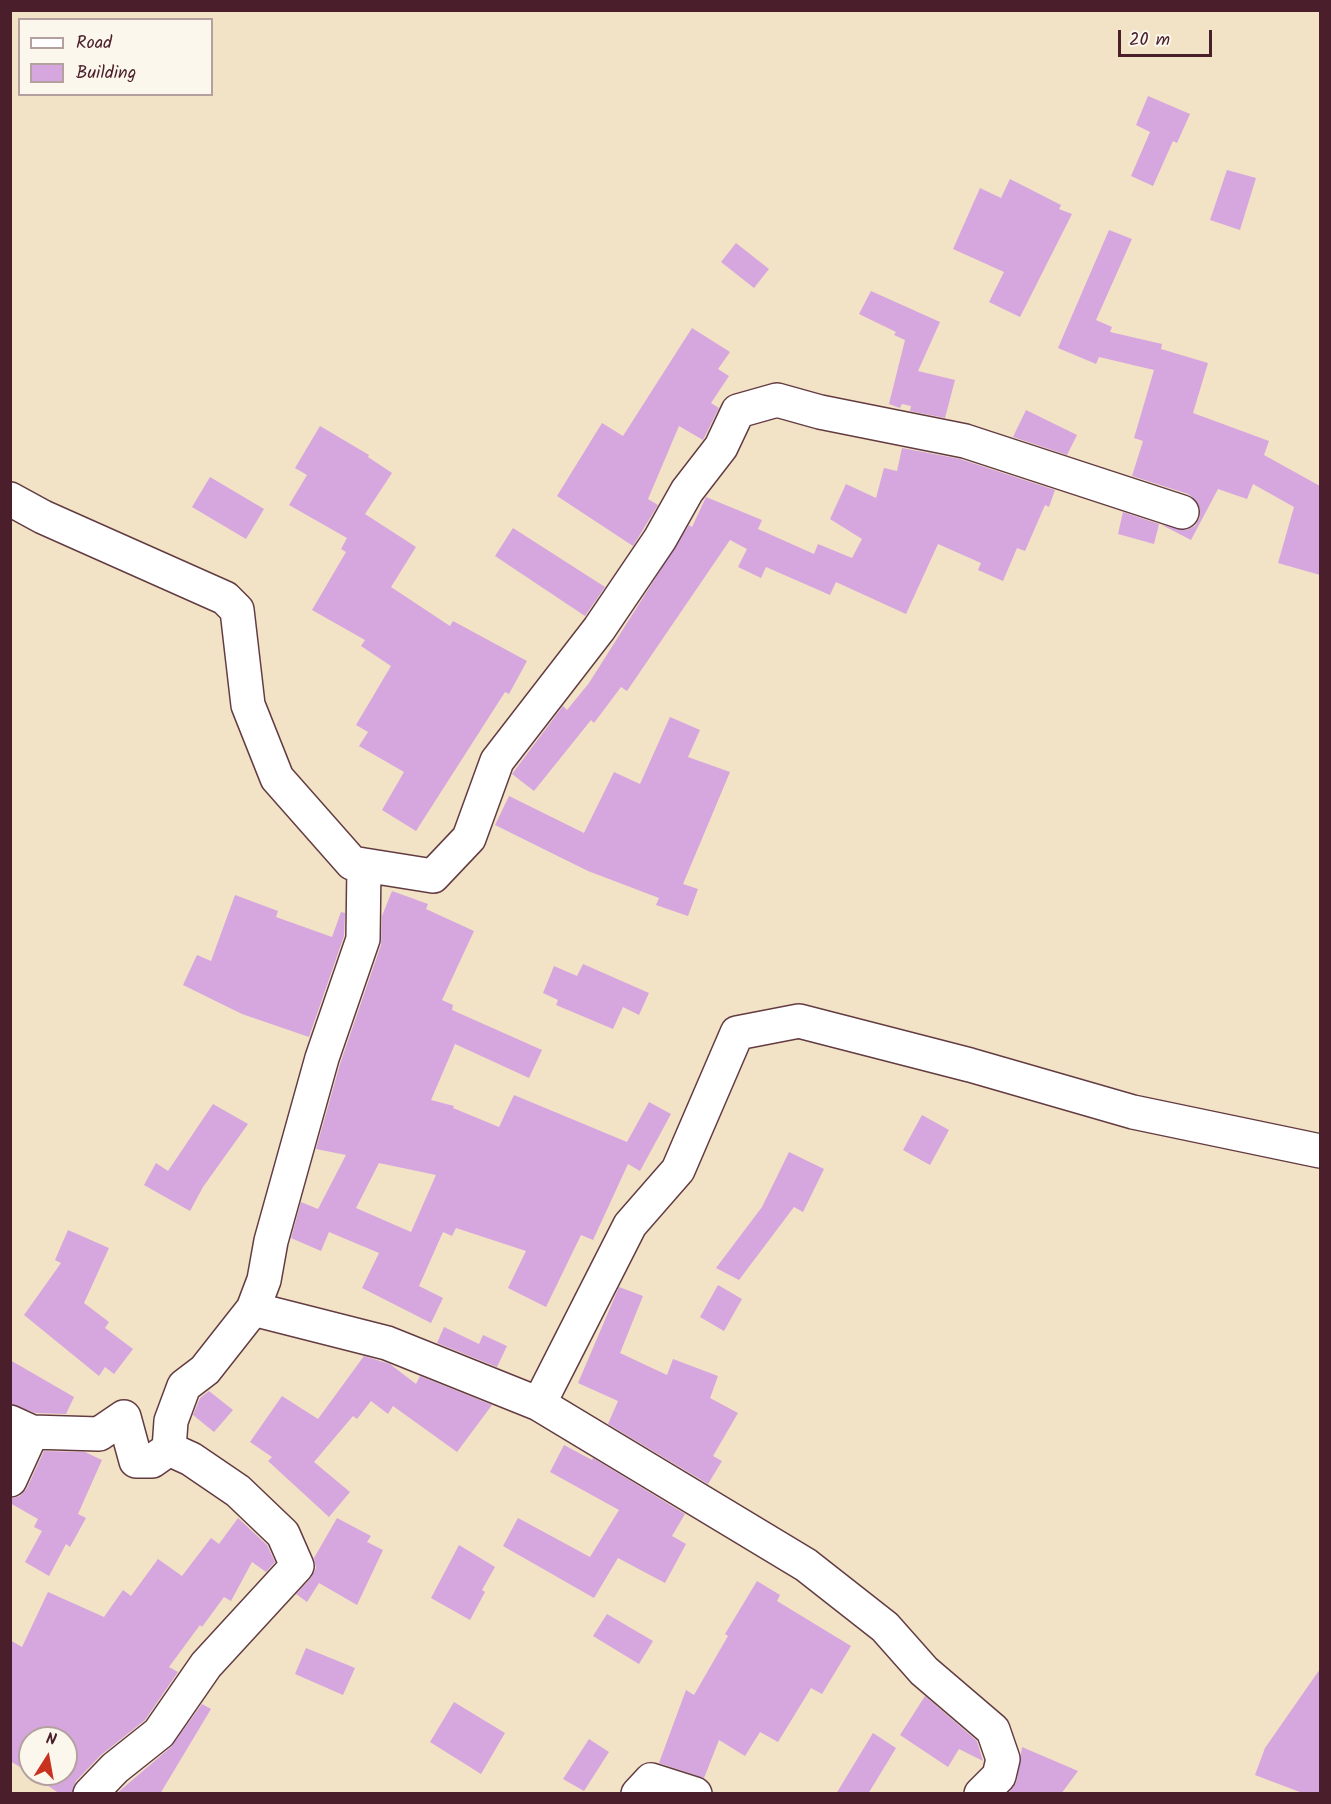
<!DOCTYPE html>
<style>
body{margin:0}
#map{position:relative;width:1331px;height:1804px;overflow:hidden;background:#f2e2c6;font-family:Kalam,sans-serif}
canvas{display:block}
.frame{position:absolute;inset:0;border:12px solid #4a1f2b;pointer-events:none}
.legend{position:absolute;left:18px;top:18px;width:195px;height:78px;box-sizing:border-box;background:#fbf7ec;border:2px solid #b4a19f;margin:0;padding:8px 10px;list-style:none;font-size:18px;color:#4a1f2b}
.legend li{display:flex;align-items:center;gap:12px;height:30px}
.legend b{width:30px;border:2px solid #b4a19f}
.north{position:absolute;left:18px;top:1726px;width:60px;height:60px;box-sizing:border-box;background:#fbf7ec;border:2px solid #b4a19f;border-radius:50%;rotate:11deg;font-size:16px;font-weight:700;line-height:24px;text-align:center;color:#4a1f2b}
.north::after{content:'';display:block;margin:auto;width:21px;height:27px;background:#c8321e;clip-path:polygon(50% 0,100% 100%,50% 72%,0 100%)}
.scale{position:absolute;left:1118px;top:30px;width:94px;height:27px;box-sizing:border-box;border:3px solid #4a1f2b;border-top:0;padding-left:8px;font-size:18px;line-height:21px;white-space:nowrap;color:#4a1f2b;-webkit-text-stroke:4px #fbf7ec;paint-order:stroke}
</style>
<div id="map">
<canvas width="1331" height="1804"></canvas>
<div class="frame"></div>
<ul class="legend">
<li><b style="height:8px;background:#fff"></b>Road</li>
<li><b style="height:16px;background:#d6a7df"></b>Building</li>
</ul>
<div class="north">N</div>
<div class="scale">20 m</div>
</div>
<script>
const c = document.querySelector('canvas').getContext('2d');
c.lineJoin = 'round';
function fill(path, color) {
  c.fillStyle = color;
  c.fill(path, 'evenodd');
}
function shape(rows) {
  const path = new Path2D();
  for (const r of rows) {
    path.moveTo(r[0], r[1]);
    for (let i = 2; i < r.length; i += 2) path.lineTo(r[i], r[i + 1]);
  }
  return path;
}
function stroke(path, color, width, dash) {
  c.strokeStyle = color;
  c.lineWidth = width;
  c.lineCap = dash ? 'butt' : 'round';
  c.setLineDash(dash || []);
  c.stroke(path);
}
fill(shape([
 [1148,96,1190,114,1177,143,1173,141,1153,186,1131,176,1150,132,1136,125],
 [1227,170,1256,178,1240,230,1210,220],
 [1010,179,1061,205,1059,209,1072,214,1020,317,989,302,1004,272,953,249,980,188,1001,198],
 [1109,230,1132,239,1096,320,1112,327,1110,332,1162,344,1161,349,1208,363,1193,413,1269,441,1264,455,1320,486,1320,575,1278,563,1294,507,1253,484,1247,499,1218,489,1191,540,1162,525,1186,530,1195,526,1200,517,1200,509,1196,500,1188,494,1132,476,1143,441,1134,438,1154,370,1099,357,1096,364,1058,348],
 [736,243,769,269,754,288,721,262],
 [871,291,940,322,918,371,955,380,945,418,910,411,911,406,902,404,900,408,889,404,905,340,894,335,896,332,859,314],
 [692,328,730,352,718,369,729,376,711,403,719,408,703,440,679,426,648,499,658,505,633,546,557,496,602,423,623,436],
 [1026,410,1077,435,1067,455,1013,437],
 [320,426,369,455,368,457,392,473,365,514,416,547,391,587,450,626,453,621,527,661,509,694,505,692,416,831,382,810,404,772,359,746,368,732,356,725,391,666,361,646,365,640,312,610,346,552,341,549,347,538,289,505,307,475,295,468],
 [902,448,960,459,1055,490,1049,507,1045,505,1025,551,1017,548,1003,581,978,570,981,563,938,544,906,614,836,582,830,595,766,567,761,578,738,567,747,549,730,540,627,691,621,687,594,723,591,720,534,791,512,774,563,706,567,710,589,683,689,525,692,527,706,497,762,520,758,529,814,554,818,544,852,558,862,539,830,519,846,484,876,498,884,468,897,471],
 [210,477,264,509,246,539,192,507],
 [1123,512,1159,524,1154,544,1118,534],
 [513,528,605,587,585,616,495,556],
 [670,717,700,730,688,757,730,772,683,884,698,889,688,916,656,905,659,898,588,871,495,825,509,796,584,833,614,772,640,784],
 [392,891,428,904,426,909,474,931,442,1000,453,1005,452,1010,542,1050,529,1078,455,1044,431,1100,454,1106,453,1108,499,1127,514,1095,627,1142,649,1102,671,1114,640,1171,628,1164,593,1240,581,1235,546,1307,508,1288,526,1251,456,1228,452,1236,443,1232,419,1286,443,1298,431,1323,362,1288,379,1253,329,1232,321,1251,291,1238,301,1202,318,1209,346,1155,316,1149,340,1064,381,945,382,916],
 [379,1163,436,1175,411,1232,356,1208],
 [235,895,278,911,276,917,332,937,341,912,345,913,344,936,309,1037,242,1014,183,985,197,955,211,961],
 [583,964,649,993,639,1015,623,1007,613,1029,556,1005,558,1000,543,993,554,966,577,976],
 [213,1104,248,1124,203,1187,190,1211,144,1185,156,1163,168,1171],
 [922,1115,949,1130,930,1165,903,1150],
 [789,1152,824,1169,803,1212,794,1207,739,1280,716,1268,762,1207],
 [68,1230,109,1248,84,1303,109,1322,105,1328,133,1349,114,1374,105,1367,99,1376,24,1315,61,1263,55,1260],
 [718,1285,742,1299,724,1331,700,1317],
 [619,1287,643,1296,620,1353,667,1375,673,1359,718,1376,710,1398,738,1413,713,1456,722,1461,708,1484,608,1424,618,1401,578,1383],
 [444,1327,479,1344,483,1335,507,1346,497,1367,437,1343],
 [364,1356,390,1364,416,1384,420,1376,492,1405,457,1452,393,1406,388,1414,371,1401,357,1419,353,1416,314,1462,350,1492,329,1517,268,1461,272,1457,250,1442,282,1396,318,1419],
 [10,1360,74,1397,66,1414,36,1413,10,1404],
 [209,1391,233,1410,214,1432,193,1415,200,1398],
 [564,1445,592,1460,593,1458,685,1514,672,1536,686,1544,665,1583,618,1558,594,1598,503,1546,518,1518,590,1557,619,1510,550,1472],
 [44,1451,85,1452,102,1460,78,1514,86,1518,70,1547,66,1544,49,1576,25,1562,42,1531,34,1527,38,1519,10,1503,10,1499,20,1496,27,1488],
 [238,1518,267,1545,275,1562,266,1572,252,1562,231,1601,224,1597,202,1627,200,1625,169,1667,178,1672,145,1720,101,1755,76,1781,72,1794,60,1794,31,1774,66,1774,66,1738,30,1738,30,1773,10,1761,10,1640,22,1647,48,1592,104,1617,123,1590,131,1596,158,1559,182,1576,211,1538,219,1544],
 [337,1518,371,1536,367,1542,383,1550,357,1605,319,1583,307,1602,296,1594,311,1578,316,1568,314,1558],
 [459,1545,495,1567,482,1590,485,1592,470,1620,431,1598],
 [757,1581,780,1595,777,1601,851,1646,822,1694,811,1688,778,1742,760,1732,745,1756,719,1740,704,1778,659,1763,686,1690,694,1695,728,1636,725,1634],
 [607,1614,653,1641,639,1664,593,1636],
 [306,1648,355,1668,343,1695,295,1674],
 [1320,1669,1320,1794,1305,1794,1255,1775,1265,1748],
 [925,1696,977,1741,983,1761,959,1749,948,1767,900,1735],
 [454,1702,505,1733,481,1774,430,1742],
 [202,1704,211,1709,160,1794,116,1794,171,1747],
 [873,1733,896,1748,868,1794,836,1794],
 [589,1739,609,1752,584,1791,563,1779],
 [1022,1747,1078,1771,1061,1794,1008,1794,1017,1780]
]), '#d6a7df');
const street = shape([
 [10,499,43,517,225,598,237,610,248,705,277,778,352,863,364,865],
 [253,1309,387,1343,539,1404,806,1565,885,1627,924,1671,993,1730,1003,1759,999,1776,981,1794],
 [539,1404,630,1225,678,1170,737,1033,799,1021,970,1065,1133,1112,1320,1151],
 [10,1422,32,1432,99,1434,124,1417,136,1461,152,1461,169,1449,191,1459,238,1491,283,1534,297,1566,206,1665,159,1733,115,1768,90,1794],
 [169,1449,171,1421,184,1386,205,1370,253,1309,264,1280,271,1241,322,1058,363,939,364,865,433,876,469,838,497,761,599,629,660,539,687,491,721,447,738,411,777,400,820,412,965,441,1182,512],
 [10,1480,32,1432],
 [638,1794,651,1780,695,1794]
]);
stroke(street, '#633c42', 36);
stroke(street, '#fff', 33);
</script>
